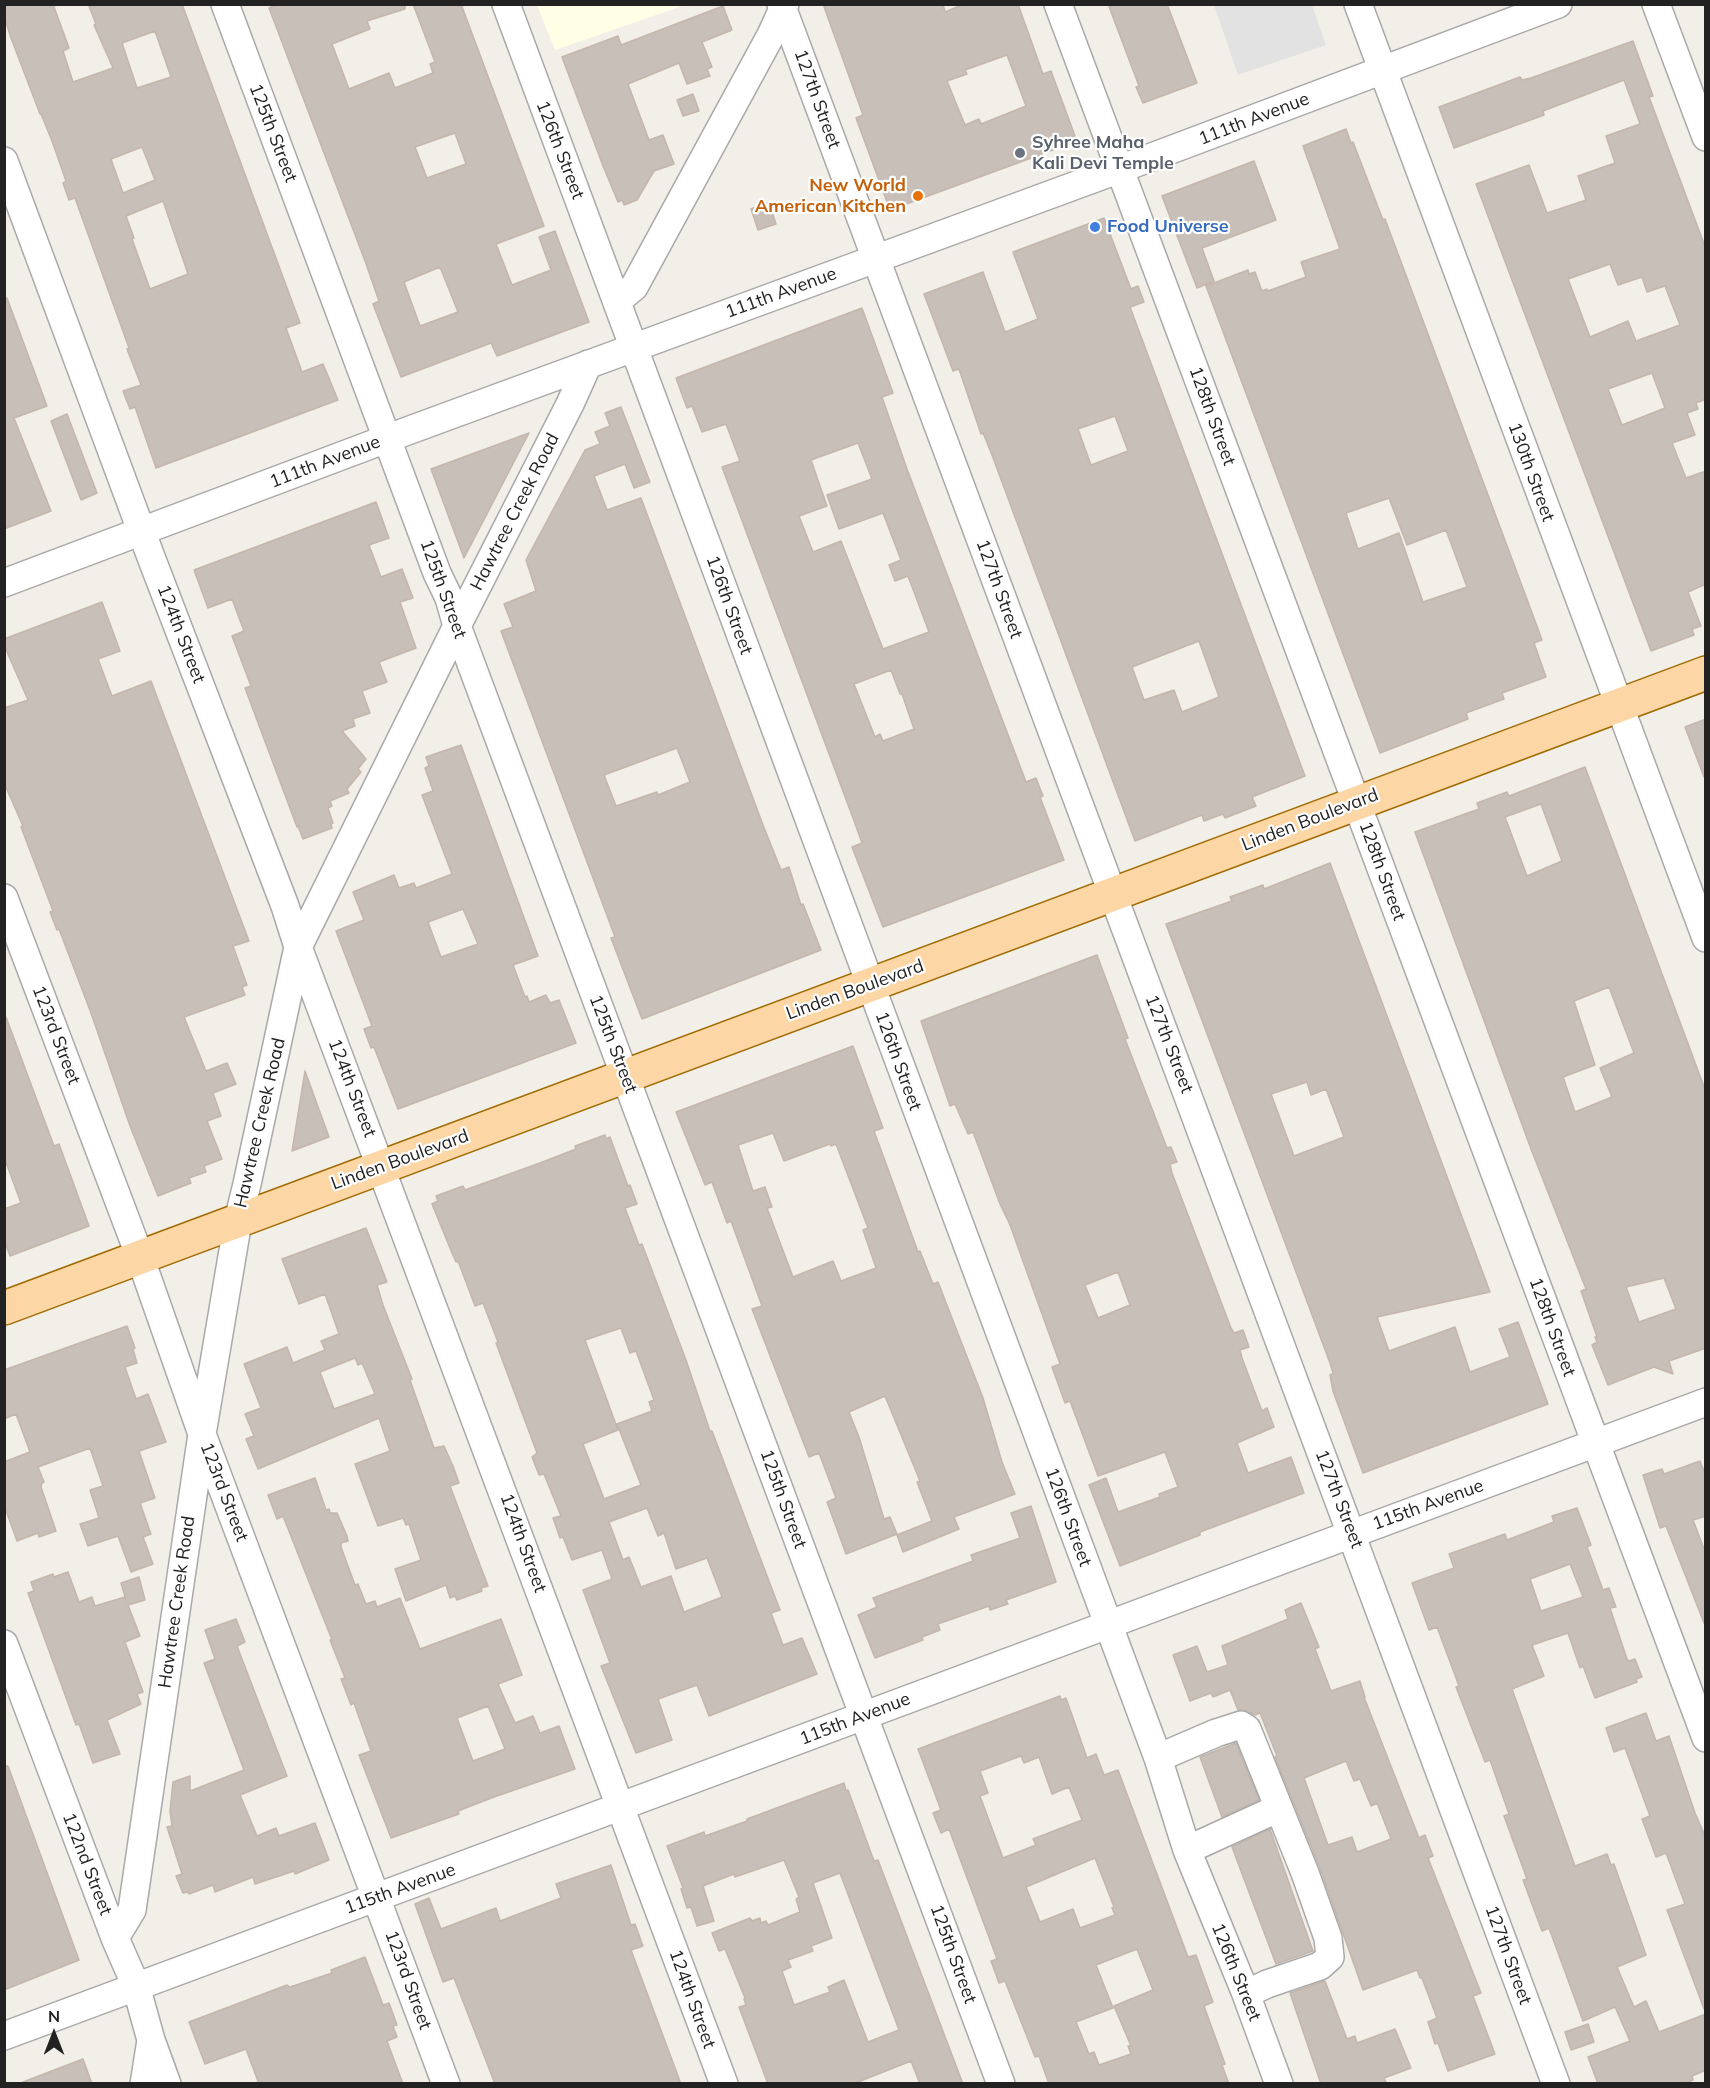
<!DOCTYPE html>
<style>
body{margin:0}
#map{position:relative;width:1710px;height:2088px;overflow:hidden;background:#f2efe9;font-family:Mulish,sans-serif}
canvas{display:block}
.frame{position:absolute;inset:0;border:6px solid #222;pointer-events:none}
.north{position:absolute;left:24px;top:2004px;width:60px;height:60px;-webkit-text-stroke:4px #fff;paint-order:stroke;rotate:0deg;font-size:16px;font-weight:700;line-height:24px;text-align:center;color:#222}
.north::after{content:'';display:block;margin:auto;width:21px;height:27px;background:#222;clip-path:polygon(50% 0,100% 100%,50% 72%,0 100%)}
</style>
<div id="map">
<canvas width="1710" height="2088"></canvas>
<div class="frame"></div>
<div class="north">N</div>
</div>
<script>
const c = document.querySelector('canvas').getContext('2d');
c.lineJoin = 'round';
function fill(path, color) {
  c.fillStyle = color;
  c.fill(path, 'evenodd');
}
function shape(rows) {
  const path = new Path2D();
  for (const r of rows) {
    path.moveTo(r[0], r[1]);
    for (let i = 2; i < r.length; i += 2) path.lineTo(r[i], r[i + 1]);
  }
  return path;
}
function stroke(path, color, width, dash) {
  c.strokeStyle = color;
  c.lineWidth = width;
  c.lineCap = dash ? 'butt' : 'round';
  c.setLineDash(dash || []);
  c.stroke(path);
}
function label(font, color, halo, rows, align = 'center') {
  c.font = font + ' Mulish,sans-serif';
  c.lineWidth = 4.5;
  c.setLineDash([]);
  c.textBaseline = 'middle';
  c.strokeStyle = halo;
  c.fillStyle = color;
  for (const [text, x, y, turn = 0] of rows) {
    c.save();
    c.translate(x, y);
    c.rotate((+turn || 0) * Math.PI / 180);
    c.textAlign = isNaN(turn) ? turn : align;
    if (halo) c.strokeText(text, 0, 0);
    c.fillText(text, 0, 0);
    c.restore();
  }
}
fill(shape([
 [537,5,685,5,555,50]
]), '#ffffe5');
fill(shape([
 [1214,5,1312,5,1326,45,1238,75]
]), '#e2e2e2');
const building = shape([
 [4,4,53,4,69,48,63,51,73,82,113,68,94,25,96,24,88,4,182,4,300,323,286,328,302,372,323,364,338,400,156,468,135,407,130,409,123,391,141,385,127,349,129,348,75,198,69,200,63,183,66,181,52,141,41,114,40,114,11,38,4,16,4,4],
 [155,31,171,77,137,88,122,43,155,31],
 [142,147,155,180,123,193,111,159,142,147],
 [163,201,188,274,150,289,132,239,134,238,126,216,163,201],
 [278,4,405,4,405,9,367,21,370,29,332,44,349,89,389,73,395,88,433,73,430,64,435,62,413,4,461,4,544,226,496,244,512,285,551,270,539,237,555,231,589,322,497,356,491,343,401,377,373,304,379,301,365,261,269,8,278,4],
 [455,133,466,164,427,178,415,147,455,133],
 [440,267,458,312,420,326,404,282,440,267],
 [823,4,943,4,945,12,964,4,1018,4,1043,74,1051,71,1075,136,1072,143,890,210,856,118,863,115,823,4],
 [1007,55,1026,106,981,124,979,119,965,125,947,81,967,74,965,70,1007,55],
 [1108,4,1167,4,1197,83,1143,103,1136,87,1139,86,1108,4],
 [723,6,732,30,702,42,712,67,707,69,710,76,687,84,679,63,628,84,649,140,663,135,674,164,654,171,637,200,624,205,622,200,618,202,603,166,562,57,618,36,621,45,723,6],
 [1633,41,1653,96,1649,97,1706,249,1706,399,1696,403,1698,409,1687,413,1695,435,1672,443,1686,478,1706,471,1706,584,1688,592,1701,626,1692,629,1694,635,1651,651,1476,184,1529,165,1547,213,1586,200,1578,176,1615,163,1606,136,1640,124,1624,80,1543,111,1544,115,1454,148,1439,107,1520,77,1522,80,1531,78,1633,41],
 [1610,264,1618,285,1642,277,1647,292,1665,286,1680,325,1636,341,1628,321,1590,337,1568,279,1610,264],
 [1652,373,1665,408,1622,425,1608,389,1652,373],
 [693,94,699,111,683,116,677,100,693,94],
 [1346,129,1351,143,1353,142,1383,220,1385,219,1534,618,1542,640,1534,643,1546,677,1502,693,1504,699,1466,713,1468,719,1380,753,1206,286,1248,270,1249,274,1255,272,1262,291,1267,289,1268,291,1306,277,1301,262,1340,249,1303,146,1346,129],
 [1389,498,1407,545,1446,530,1467,587,1423,602,1399,533,1358,549,1346,513,1389,498],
 [1254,161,1276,220,1202,248,1214,281,1197,288,1162,196,1254,161],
 [769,202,776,224,758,230,751,209,769,202],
 [1104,218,1131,289,1138,286,1144,302,1130,307,1305,776,1252,797,1256,806,1225,818,1223,814,1204,821,1202,815,1135,841,992,455,983,433,981,434,959,369,953,371,924,294,983,272,1005,332,1038,319,1013,252,1104,218],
 [1115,416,1128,451,1091,465,1078,429,1115,416],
 [1199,641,1219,697,1182,712,1174,690,1144,700,1132,667,1199,641],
 [4,298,7,298,47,406,14,418,51,511,4,529,4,298],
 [862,308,893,393,882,397,907,469,1026,782,1036,778,1043,796,1040,797,1064,860,883,927,852,847,862,843,853,818,722,467,740,461,726,424,702,432,692,406,687,408,676,378,862,308],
 [858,443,872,479,827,495,839,529,883,513,901,560,889,565,895,581,908,576,929,632,883,649,841,541,813,552,799,516,827,506,811,460,858,443],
 [891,670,900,694,902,694,914,729,883,741,880,734,875,737,854,684,891,670],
 [621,407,650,482,634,488,625,464,594,476,607,510,641,498,763,825,781,870,789,867,801,905,803,904,821,950,642,1019,611,938,615,937,501,631,513,627,504,604,536,591,526,560,585,450,600,444,595,432,610,426,605,413,621,407],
 [677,748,690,782,658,795,657,792,616,806,604,775,677,748],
 [67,414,97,493,81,500,51,421,67,414],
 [529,433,489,510,464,558,431,469,529,433],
 [376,502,389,538,369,545,381,577,402,569,413,598,400,602,416,648,379,662,387,682,362,691,370,713,353,719,355,726,342,731,366,759,358,769,361,772,347,789,349,793,330,801,332,806,328,808,333,823,331,824,332,828,303,839,298,826,297,827,245,688,251,686,232,636,244,631,232,599,208,608,194,570,376,502],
 [102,602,120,651,98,659,112,696,151,681,249,941,233,946,247,985,242,987,245,995,184,1017,206,1071,227,1063,236,1084,213,1093,221,1116,207,1121,222,1159,204,1166,206,1172,189,1178,191,1183,158,1196,130,1126,91,1013,59,929,57,930,50,912,53,911,21,827,23,826,4,783,4,708,28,700,4,645,4,639,102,602],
 [1706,719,1706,777,1704,777,1685,727,1706,719],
 [461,745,538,956,513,965,525,997,527,996,529,1002,546,995,550,1003,559,1000,576,1043,398,1109,374,1047,371,1048,364,1029,372,1026,336,931,364,920,353,892,394,875,399,888,414,883,416,888,452,874,422,795,433,791,425,768,429,766,426,757,461,745],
 [463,909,478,944,441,957,428,922,463,909],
 [1585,767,1706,1092,1706,1348,1669,1361,1673,1374,1654,1367,1608,1385,1592,1345,1597,1342,1595,1337,1597,1337,1581,1291,1586,1289,1531,1149,1415,832,1479,809,1477,803,1507,792,1509,796,1585,767],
 [1541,804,1562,861,1527,876,1505,817,1541,804],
 [1609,987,1634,1053,1600,1068,1612,1097,1575,1112,1563,1077,1595,1065,1574,1001,1609,987],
 [1664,1278,1676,1309,1639,1322,1626,1287,1664,1278],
 [1330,863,1490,1292,1377,1317,1389,1351,1455,1327,1470,1372,1510,1357,1499,1329,1518,1322,1548,1404,1363,1473,1333,1391,1330,1375,1333,1373,1330,1363,1166,924,1232,901,1230,897,1263,885,1264,889,1330,863],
 [1307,1082,1311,1095,1326,1089,1344,1137,1294,1156,1271,1094,1307,1082],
 [1097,955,1128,1038,1125,1039,1154,1114,1167,1148,1171,1147,1177,1162,1170,1164,1172,1173,1231,1328,1234,1333,1243,1330,1249,1347,1240,1350,1242,1358,1262,1411,1267,1408,1274,1427,1237,1443,1248,1473,1291,1457,1304,1493,1200,1532,1200,1535,1120,1566,1089,1485,1106,1478,1118,1512,1160,1497,1159,1494,1178,1487,1165,1452,1098,1476,1070,1401,1065,1403,1052,1367,1060,1364,1010,1225,1000,1204,973,1132,968,1134,955,1104,950,1106,921,1021,1097,955],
 [1118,1272,1130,1305,1098,1318,1085,1285,1118,1272],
 [4,1017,6,1017,54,1146,59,1144,89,1226,10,1256,4,1240,4,1209,21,1203,4,1157,4,1017],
 [853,1046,883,1128,874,1131,892,1180,918,1252,920,1251,933,1284,938,1282,983,1398,1002,1462,1015,1494,954,1517,959,1529,903,1552,897,1535,932,1521,917,1482,920,1481,885,1396,849,1412,859,1437,884,1519,890,1517,897,1534,846,1554,827,1502,836,1498,819,1453,809,1457,799,1431,752,1309,762,1306,731,1221,727,1223,712,1182,705,1185,676,1112,853,1046],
 [773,1133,784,1161,830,1144,831,1146,836,1144,868,1228,863,1230,876,1268,841,1281,833,1261,793,1277,767,1208,772,1207,765,1187,753,1191,738,1145,773,1133],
 [305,1071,329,1137,292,1151,305,1071],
 [605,1135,606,1139,610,1137,628,1186,630,1185,637,1204,625,1208,639,1245,642,1244,686,1360,710,1431,712,1431,780,1610,771,1613,783,1645,802,1638,817,1674,709,1716,697,1685,658,1699,672,1740,636,1753,601,1666,610,1663,583,1590,612,1579,602,1550,572,1560,563,1537,560,1538,553,1518,561,1516,544,1474,539,1475,532,1457,537,1453,496,1343,498,1342,483,1303,475,1306,458,1261,456,1262,452,1253,432,1204,438,1201,436,1196,463,1186,465,1190,540,1163,576,1149,575,1146,605,1135],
 [621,1328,630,1353,636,1351,654,1400,649,1402,652,1411,617,1424,641,1485,604,1499,583,1444,618,1430,585,1340,621,1328],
 [647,1508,658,1536,664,1533,676,1569,707,1558,722,1597,684,1612,671,1576,641,1587,629,1557,623,1560,609,1522,647,1508],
 [366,1228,387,1282,377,1285,383,1305,412,1379,410,1380,434,1448,444,1446,453,1466,459,1483,450,1486,488,1586,481,1588,482,1591,457,1600,455,1596,450,1598,446,1585,406,1601,395,1569,421,1560,409,1524,406,1525,403,1518,378,1526,355,1464,390,1451,379,1418,258,1469,246,1439,254,1436,245,1414,261,1408,244,1364,287,1347,293,1363,325,1350,321,1341,339,1334,325,1294,299,1304,282,1259,366,1228],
 [355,1358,358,1365,362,1363,375,1394,334,1409,320,1372,355,1358],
 [127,1326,135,1348,133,1349,137,1363,125,1367,136,1399,148,1394,166,1442,139,1451,155,1498,140,1503,151,1534,143,1537,153,1564,131,1572,118,1536,88,1546,80,1524,99,1518,90,1490,103,1486,90,1448,38,1467,44,1482,42,1483,41,1487,56,1531,39,1537,38,1533,17,1541,4,1505,4,1462,30,1452,16,1414,4,1419,4,1370,127,1326],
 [1700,1461,1706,1476,1706,1516,1693,1520,1706,1554,1706,1623,1704,1623,1666,1526,1660,1528,1643,1475,1662,1469,1664,1474,1700,1461],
 [315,1478,326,1510,329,1509,330,1513,337,1513,347,1536,348,1541,341,1543,341,1547,355,1585,358,1584,366,1604,375,1601,377,1607,400,1598,420,1649,501,1619,522,1675,498,1684,515,1723,533,1716,540,1733,559,1726,575,1769,494,1797,458,1811,459,1814,391,1838,359,1755,371,1751,354,1703,351,1705,341,1679,345,1678,330,1640,332,1640,283,1516,277,1519,268,1495,315,1478],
 [488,1706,505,1749,473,1761,457,1718,488,1706],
 [1031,1506,1056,1582,1006,1600,1008,1604,990,1610,989,1606,938,1624,940,1630,922,1637,923,1640,875,1658,858,1615,877,1607,873,1598,973,1561,971,1555,1020,1538,1011,1513,1031,1506],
 [1577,1508,1591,1545,1587,1547,1603,1590,1609,1588,1616,1607,1610,1608,1627,1659,1629,1661,1635,1659,1642,1677,1636,1679,1637,1682,1595,1698,1583,1666,1580,1668,1568,1633,1532,1645,1544,1676,1512,1689,1575,1866,1607,1854,1611,1865,1614,1864,1646,1955,1617,1967,1634,2007,1646,2001,1659,2032,1706,2014,1706,2070,1692,2076,1693,2080,1683,2084,1598,2084,1588,2057,1630,2041,1615,2007,1583,2021,1549,1928,1542,1931,1523,1880,1527,1879,1504,1816,1509,1814,1490,1760,1485,1762,1456,1687,1459,1686,1437,1627,1429,1630,1412,1583,1454,1568,1449,1554,1505,1534,1507,1540,1554,1522,1552,1516,1577,1508],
 [1570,1564,1583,1597,1541,1611,1530,1579,1570,1564],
 [68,1572,79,1602,92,1597,95,1606,125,1597,126,1600,121,1583,139,1577,145,1600,128,1605,140,1636,125,1642,143,1692,137,1694,141,1704,107,1720,120,1754,93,1763,79,1724,76,1725,28,1593,34,1591,31,1582,53,1574,54,1577,68,1572],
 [1301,1603,1319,1647,1315,1649,1331,1691,1360,1681,1365,1697,1364,1697,1419,1838,1425,1835,1433,1856,1428,1858,1481,1993,1473,1996,1495,2054,1448,2071,1438,2043,1435,2044,1428,2022,1437,2018,1422,1978,1420,1978,1417,1970,1363,1990,1320,1868,1275,1757,1277,1756,1260,1713,1255,1715,1244,1710,1238,1710,1230,1690,1213,1697,1211,1693,1190,1701,1173,1655,1197,1646,1207,1672,1228,1665,1222,1646,1288,1619,1285,1610,1301,1603],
 [1346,1761,1354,1781,1360,1779,1371,1806,1377,1803,1391,1839,1357,1852,1352,1837,1328,1845,1304,1778,1346,1761],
 [236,1619,245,1642,237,1646,287,1776,240,1795,257,1836,276,1828,279,1836,315,1823,329,1860,295,1874,294,1871,255,1884,253,1877,215,1892,213,1885,189,1894,188,1892,183,1893,176,1876,182,1874,167,1827,172,1826,170,1811,173,1782,190,1776,190,1791,244,1770,204,1663,215,1659,205,1630,236,1619],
 [1060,1696,1061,1700,1066,1698,1087,1758,1096,1754,1104,1775,1118,1770,1188,1957,1196,1955,1213,2002,1204,2006,1225,2064,1222,2065,1229,2084,1049,2084,1039,2056,1035,2057,1005,1981,999,1983,991,1961,997,1959,949,1829,941,1833,933,1813,941,1810,918,1749,1060,1696],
 [1021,1756,1024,1763,1039,1757,1052,1794,1069,1787,1082,1820,1033,1839,1036,1845,1003,1858,980,1796,988,1793,980,1771,1021,1756],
 [1095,1858,1114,1907,1112,1908,1115,1915,1080,1928,1073,1909,1040,1922,1026,1887,1095,1858],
 [1137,1949,1153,1990,1114,2006,1131,2046,1128,2046,1131,2054,1099,2065,1094,2052,1089,2054,1076,2022,1113,2008,1096,1965,1137,1949],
 [1646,1713,1656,1741,1669,1736,1695,1813,1706,1838,1706,2009,1704,2009,1667,1910,1685,1904,1666,1853,1656,1857,1642,1819,1650,1816,1625,1748,1614,1752,1606,1728,1646,1713],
 [1236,1743,1259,1800,1222,1817,1200,1757,1236,1743],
 [4,1766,8,1766,79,1960,4,1990,4,1766],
 [844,1783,846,1791,848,1790,874,1861,878,1860,963,2084,920,2084,911,2061,853,2084,768,2084,739,2007,746,2005,744,1999,745,1998,725,1949,719,1951,712,1933,750,1918,752,1921,760,1918,761,1923,766,1921,768,1925,800,1912,796,1899,799,1897,784,1860,735,1877,734,1874,703,1886,714,1921,697,1926,691,1907,687,1908,681,1889,683,1888,667,1846,704,1832,705,1836,747,1821,747,1819,844,1783],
 [840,1873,899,2030,868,2042,844,1980,828,1987,830,1992,794,2005,782,1971,791,1967,788,1960,813,1951,811,1946,832,1938,813,1883,840,1873],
 [1270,1829,1313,1951,1276,1964,1232,1847,1270,1829],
 [611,1865,631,1925,635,1924,643,1946,631,1950,681,2084,495,2084,454,1978,443,1982,415,1904,429,1898,441,1929,496,1908,500,1921,561,1898,556,1884,611,1865],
 [365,1957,383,2005,389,2003,397,2025,393,2026,397,2037,387,2041,403,2084,259,2084,246,2049,205,2064,189,2022,287,1985,290,1987,332,1973,331,1970,365,1957],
 [1325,1981,1347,2039,1355,2036,1357,2043,1395,2029,1411,2068,1384,2078,1387,2084,1321,2084,1290,1993,1325,1981],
 [1588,2024,1594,2042,1571,2050,1565,2032,1588,2024],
 [83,2059,92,2084,24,2084,23,2082,83,2059]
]);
fill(building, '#c7bfb8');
stroke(building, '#c4b6ab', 1.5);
const minor = shape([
 [225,4,437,573,449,598,457,626,1001,2084],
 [506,4,1158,1758,1187,1850,1246,1994,1279,2084],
 [781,4,1556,2084],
 [1058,4,1706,1738],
 [1358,4,1706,938],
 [1656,4,1706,137],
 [4,161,151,557,285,906,298,947,724,2084],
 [617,301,634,287,771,35,785,4],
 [4,583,410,430,1120,169,1558,4],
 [4,898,140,1257,202,1434,446,2084],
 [4,1644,115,1938,136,1986,151,2040,167,2084],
 [1158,1758,1216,1733,1241,1725,1247,1729,1305,1873,1328,1938,1330,1957,1320,1966,1267,1984,1246,1994],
 [1187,1850,1279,1808],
 [115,1938,132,1910,202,1434,238,1221,247,1184,298,947,457,626,570,404,588,364],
 [4,2036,1706,1402],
 [144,2084,151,2040]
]);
const major = shape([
 [4,1308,1706,673]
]);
stroke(minor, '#a9a9a9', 30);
stroke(major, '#a06b00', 36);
stroke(minor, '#fff', 27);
stroke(major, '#fcd6a4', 33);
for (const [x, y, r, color] of [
 [1020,153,6,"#6b7280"],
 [918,196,6,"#e8710a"],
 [1095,227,6,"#3f7fe0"]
]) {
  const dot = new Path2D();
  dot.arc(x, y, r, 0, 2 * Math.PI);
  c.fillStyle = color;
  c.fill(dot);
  stroke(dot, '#fff', 2);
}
label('18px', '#222', '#fff', [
 ["127th Street",817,99,70],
 ["111th Avenue",1254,119,-21],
 ["125th Street",273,133,69],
 ["126th Street",560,150,69],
 ["111th Avenue",781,293,-20],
 ["128th Street",1212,416,70],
 ["111th Avenue",325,462,-21],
 ["130th Street",1531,472,70],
 ["Hawtree Creek Road",515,512,-63],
 ["125th Street",443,589,70],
 ["127th Street",999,589,70],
 ["126th Street",729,605,70],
 ["124th Street",181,634,69],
 ["Linden Boulevard",1310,820,-21],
 ["128th Street",1382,871,70],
 ["Linden Boulevard",855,990,-20],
 ["123rd Street",56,1035,69],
 ["125th Street",613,1044,69],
 ["127th Street",1169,1044,69],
 ["126th Street",898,1061,70],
 ["124th Street",352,1088,69],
 ["Hawtree Creek Road",260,1123,-77],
 ["Linden Boulevard",400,1160,-20],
 ["128th Street",1552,1327,70],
 ["123rd Street",224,1492,69],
 ["125th Street",783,1499,70],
 ["127th Street",1339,1499,69],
 ["115th Avenue",1428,1505,-20],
 ["126th Street",1068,1517,70],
 ["124th Street",523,1543,70],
 ["Hawtree Creek Road",177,1602,-82],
 ["115th Avenue",855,1719,-21],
 ["122nd Street",87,1864,69],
 ["115th Avenue",400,1889,-20],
 ["125th Street",953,1954,70],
 ["127th Street",1508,1955,70],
 ["126th Street",1236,1972,68],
 ["123rd Street",408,1980,70],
 ["124th Street",692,1999,70]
]);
label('bold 18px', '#5b616d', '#fff', [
 ["Syhree Maha",1032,143],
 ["Kali Devi Temple",1032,164]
], 'left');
label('bold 18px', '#c56008', '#fff', [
 ["New World",906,186],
 ["American Kitchen",906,207]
], 'right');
label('bold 18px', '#366cbe', '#fff', [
 ["Food Universe",1107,227]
], 'left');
</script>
